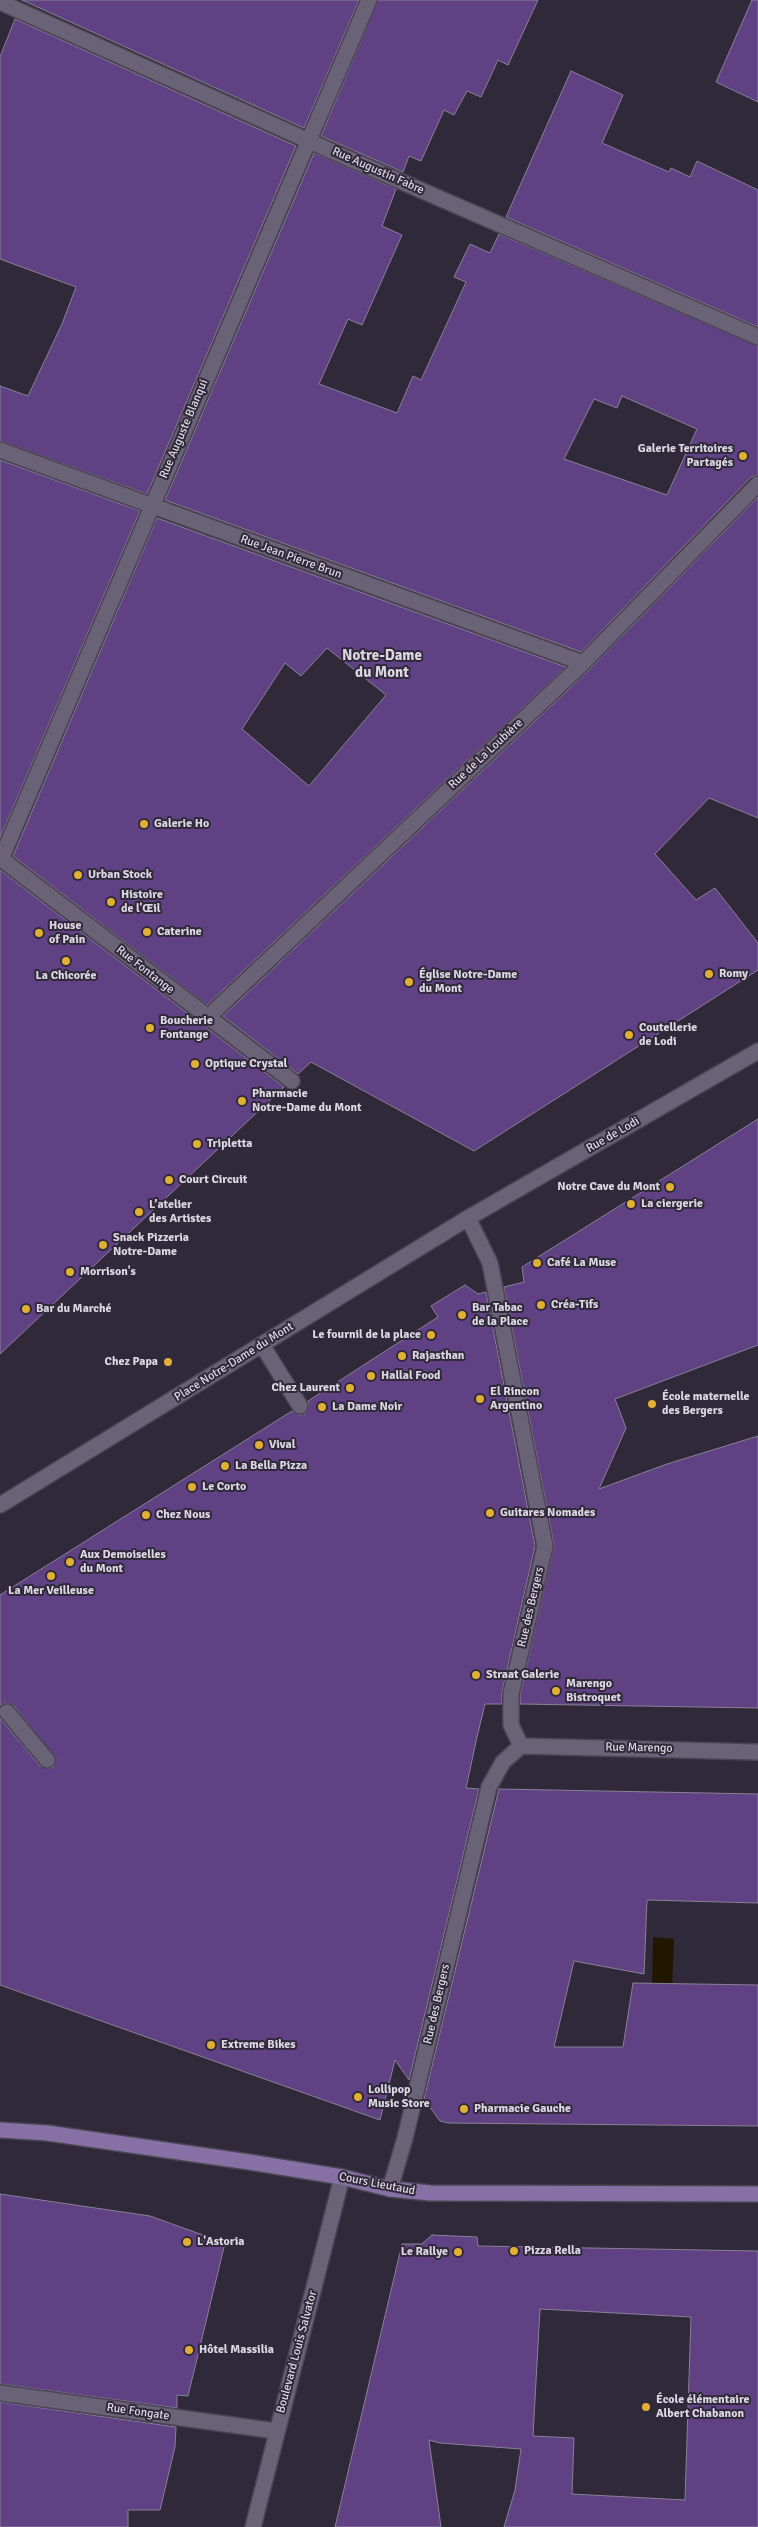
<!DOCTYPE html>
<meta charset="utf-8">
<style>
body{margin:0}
canvas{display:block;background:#30293a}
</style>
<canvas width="758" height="2527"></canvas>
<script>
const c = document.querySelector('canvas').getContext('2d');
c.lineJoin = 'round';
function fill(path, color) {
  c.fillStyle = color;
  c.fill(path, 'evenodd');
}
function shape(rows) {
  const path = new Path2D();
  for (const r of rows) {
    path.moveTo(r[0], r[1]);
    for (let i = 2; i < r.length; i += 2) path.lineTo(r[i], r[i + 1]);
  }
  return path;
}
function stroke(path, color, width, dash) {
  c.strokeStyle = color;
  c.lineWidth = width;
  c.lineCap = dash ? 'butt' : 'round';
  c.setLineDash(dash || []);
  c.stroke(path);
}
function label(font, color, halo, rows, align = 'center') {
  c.font = font + ' Signika,sans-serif';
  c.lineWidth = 4;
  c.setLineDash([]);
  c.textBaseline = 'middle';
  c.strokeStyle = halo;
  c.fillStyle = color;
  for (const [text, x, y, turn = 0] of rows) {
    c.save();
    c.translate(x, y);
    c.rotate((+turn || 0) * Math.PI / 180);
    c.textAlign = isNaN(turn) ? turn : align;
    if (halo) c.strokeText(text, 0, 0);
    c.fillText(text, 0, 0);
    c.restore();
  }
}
fill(shape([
 [653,1937,674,1939,672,1990,652,1990]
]), '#211600');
const building = shape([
 [22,0,359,0,304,128,22,0],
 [378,0,538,0,508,65,498,60,481,97,467,91,454,115,444,110,421,161,409,156,403,172,321,136,378,0],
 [752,0,758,0,758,102,716,82,752,0],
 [15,19,296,146,147,494,0,441,0,386,28,396,62,324,76,287,0,259,0,57,15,19],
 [571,71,623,95,602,143,669,172,671,168,690,177,697,161,758,190,758,327,506,217,571,71],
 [314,153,396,189,382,226,402,235,362,325,348,319,319,384,397,413,413,376,421,380,466,282,454,277,470,244,490,253,499,234,758,346,758,475,751,477,581,652,165,500,314,153],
 [622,396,697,429,667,495,564,459,594,399,617,408,622,396],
 [0,460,140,511,0,838,0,460],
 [758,497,758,818,709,798,655,854,696,900,715,888,758,943,758,970,474,1151,311,1062,298,1074,223,1016,589,670,758,497],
 [157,518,566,667,207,1005,13,856,157,518],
 [327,648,386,695,309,786,242,729,285,663,301,676,327,648],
 [0,870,284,1087,0,1354,0,870],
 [758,1119,758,1345,615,1399,626,1428,599,1489,667,1464,758,1436,758,1708,520,1704,520,1695,554,1545,504,1287,524,1282,522,1267,758,1119],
 [465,1285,478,1294,486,1292,535,1546,502,1692,502,1704,485,1704,477,1737,466,1788,479,1789,409,2080,395,2060,380,2120,0,1985,0,1718,40,1766,48,1769,53,1767,56,1759,14,1706,6,1703,0,1706,0,1595,292,1411,300,1415,305,1414,309,1406,308,1401,438,1317,431,1306,465,1285],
 [499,1789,758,1794,758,1903,647,1900,644,1974,574,1961,554,2047,623,2047,633,1983,758,1985,758,2126,448,2123,440,2121,424,2099,499,1789],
 [0,2194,150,2216,225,2243,188,2396,177,2395,177,2408,0,2384,0,2194],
 [432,2235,477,2237,478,2246,758,2251,758,2527,504,2527,515,2490,521,2449,440,2443,429,2440,441,2527,335,2527,402,2244,422,2244,432,2235],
 [540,2309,691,2317,685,2500,572,2494,574,2438,533,2436,540,2309],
 [0,2402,176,2427,175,2447,160,2510,128,2510,128,2527,0,2527,0,2402]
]);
fill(building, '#5f4184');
stroke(building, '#898195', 1);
const minor = shape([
 [0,2,338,154,758,337],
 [0,450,583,663],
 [0,858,292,1081],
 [1,859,369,0],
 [207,1018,583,663,758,484],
 [468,1218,490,1263,545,1546,511,1694,511,1725,521,1746],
 [262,1345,300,1406],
 [0,1505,468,1218,758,1051],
 [7,1712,47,1760],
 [521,1746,758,1752],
 [390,2189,405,2138,489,1787,503,1762,521,1746],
 [0,2393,276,2431],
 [253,2527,342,2177]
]);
const major = shape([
 [0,2130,47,2133,249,2162,342,2177,390,2189,430,2193,758,2194]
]);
stroke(minor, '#4b4453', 18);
stroke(major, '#4b4453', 18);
stroke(minor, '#6a6276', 15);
stroke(major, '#8771a4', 15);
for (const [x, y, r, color] of [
 [743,456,5,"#dfb034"],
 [144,824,5,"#dfb034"],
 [78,875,5,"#dfb034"],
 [111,902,5,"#dfb034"],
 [147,932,5,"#dfb034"],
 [39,933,5,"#dfb034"],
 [66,961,5,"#dfb034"],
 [709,974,5,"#dfb034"],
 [409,982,5,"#dfb034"],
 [150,1028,5,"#dfb034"],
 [629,1035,5,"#dfb034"],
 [195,1064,5,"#dfb034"],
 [242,1101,5,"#dfb034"],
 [197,1144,5,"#dfb034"],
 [169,1180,5,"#dfb034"],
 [670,1187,5,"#dfb034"],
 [631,1204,5,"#dfb034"],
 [139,1212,5,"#dfb034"],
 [103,1245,5,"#dfb034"],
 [537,1263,5,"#dfb034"],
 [70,1272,5,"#dfb034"],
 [541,1305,5,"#dfb034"],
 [26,1309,5,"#dfb034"],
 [462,1315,5,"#dfb034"],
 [431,1335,5,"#dfb034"],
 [402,1356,5,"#dfb034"],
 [168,1362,5,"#dfb034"],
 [371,1376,5,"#dfb034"],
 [350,1388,5,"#dfb034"],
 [480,1399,5,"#dfb034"],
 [652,1404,5,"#dfb034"],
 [322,1407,5,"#dfb034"],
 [259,1445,5,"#dfb034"],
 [225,1466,5,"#dfb034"],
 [192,1487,5,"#dfb034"],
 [490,1513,5,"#dfb034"],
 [146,1515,5,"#dfb034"],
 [70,1562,5,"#dfb034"],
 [51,1576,5,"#dfb034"],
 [476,1675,5,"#dfb034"],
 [556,1691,5,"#dfb034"],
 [211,2045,5,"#dfb034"],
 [358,2097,5,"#dfb034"],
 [464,2109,5,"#dfb034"],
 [187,2242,5,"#dfb034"],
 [514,2251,5,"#dfb034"],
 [458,2252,5,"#dfb034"],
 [189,2350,5,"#dfb034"],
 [646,2407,5,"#dfb034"]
]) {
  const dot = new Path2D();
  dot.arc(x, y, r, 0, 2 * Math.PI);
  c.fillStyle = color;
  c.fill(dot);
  stroke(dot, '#30293a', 2);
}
label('12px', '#dcd7e3', '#30293a', [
 ["Rue Augustin Fabre",378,171,24],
 ["Rue Auguste Blanqui",184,429,-67],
 ["Rue Jean Pierre Brun",291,557,20],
 ["Rue de La Loubière",486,754,-43],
 ["Rue Fontange",145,970,38],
 ["Rue de Lodi",613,1135,-30],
 ["Place Notre-Dame du Mont",234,1362,-32],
 ["Rue des Bergers",531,1607,-77],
 ["Rue Marengo",639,1748,1],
 ["Rue des Bergers",437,2004,-77],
 ["Cours Lieutaud",377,2184,11],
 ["Boulevard Louis Salvator",297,2352,-75],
 ["Rue Fongate",138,2412,8]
]);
label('bold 12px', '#dcd7e3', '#30293a', [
 ["Galerie Territoires",733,449,"right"],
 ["Partagés",733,463,"right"],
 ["Galerie Ho",154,824],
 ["Urban Stock",88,875],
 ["Histoire",121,895],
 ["de l'Œil",121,909],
 ["House",49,926],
 ["of Pain",49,940],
 ["Caterine",157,932],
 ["Romy",719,974],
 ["Église Notre-Dame",419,975],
 ["du Mont",419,989],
 ["La Chicorée",66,976,"center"],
 ["Boucherie",160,1021],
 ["Fontange",160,1035],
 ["Coutellerie",639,1028],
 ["de Lodi",639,1042],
 ["Optique Crystal",205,1064],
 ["Pharmacie",252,1094],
 ["Notre-Dame du Mont",252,1108],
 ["Tripletta",207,1144],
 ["Court Circuit",179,1180],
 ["Notre Cave du Mont",660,1187,"right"],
 ["La ciergerie",641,1204],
 ["L’atelier",149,1205],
 ["des Artistes",149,1219],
 ["Snack Pizzeria",113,1238],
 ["Notre-Dame",113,1252],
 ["Café La Muse",547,1263],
 ["Morrison's",80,1272],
 ["Créa-Tifs",551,1305],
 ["Bar Tabac",472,1308],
 ["de la Place",472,1322],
 ["Bar du Marché",36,1309],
 ["Le fournil de la place",421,1335,"right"],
 ["Rajasthan",412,1356],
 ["Chez Papa",158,1362,"right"],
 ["Hallal Food",381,1376],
 ["Chez Laurent",340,1388,"right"],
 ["El Rincon",490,1392],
 ["Argentino",490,1406],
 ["École maternelle",662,1397],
 ["des Bergers",662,1411],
 ["La Dame Noir",332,1407],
 ["Vival",269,1445],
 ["La Bella Pizza",235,1466],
 ["Le Corto",202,1487],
 ["Guitares Nomades",500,1513],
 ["Chez Nous",156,1515],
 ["Aux Demoiselles",80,1555],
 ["du Mont",80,1569],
 ["La Mer Veilleuse",51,1591,"center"],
 ["Straat Galerie",486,1675],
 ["Marengo",566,1684],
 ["Bistroquet",566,1698],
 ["Extreme Bikes",221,2045],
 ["Lollipop",368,2090],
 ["Music Store",368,2104],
 ["Pharmacie Gauche",474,2109],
 ["L'Astoria",197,2242],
 ["Pizza Rella",524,2251],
 ["Le Rallye",448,2252,"right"],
 ["Hôtel Massilia",199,2350],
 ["École élémentaire",656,2400],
 ["Albert Chabanon",656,2414]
], 'left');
label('bold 15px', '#dcd7e3', '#30293a', [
 ["Notre-Dame",382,656],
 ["du Mont",382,673]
]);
</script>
